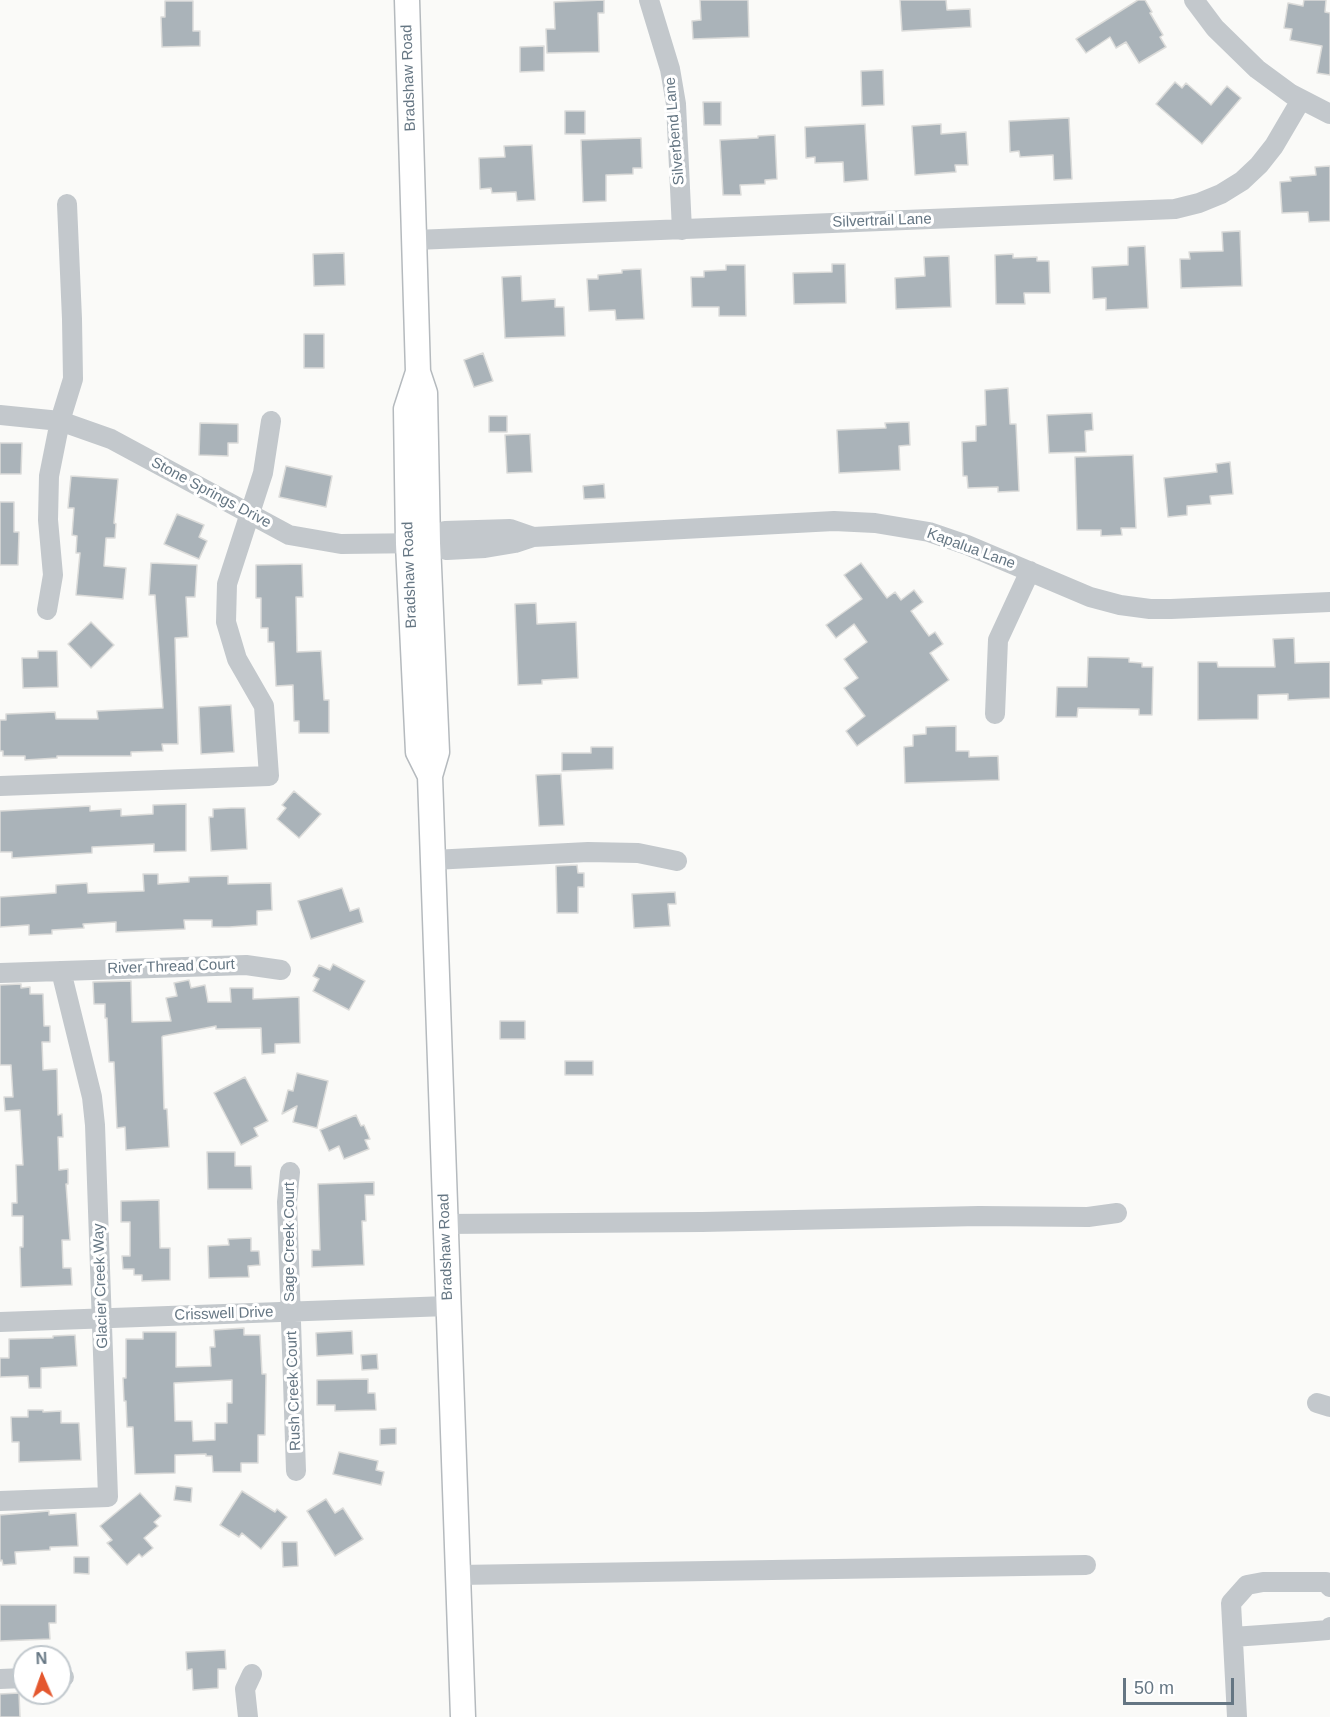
<!DOCTYPE html>
<style>
body{margin:0}
#map{position:relative;width:1330px;height:1717px;overflow:hidden;background:#fafaf8;font-family:Arial,sans-serif}
canvas{display:block}
.north{position:absolute;left:12px;top:1645px;width:60px;height:60px;box-sizing:border-box;background:#fff;border:2px solid #c1c8cd;border-radius:50%;rotate:358deg;font-size:16px;font-weight:700;line-height:24px;text-align:center;color:#657683}
.north::after{content:'';display:block;margin:auto;width:21px;height:27px;background:#e4572e;clip-path:polygon(50% 0,100% 100%,50% 72%,0 100%)}
.scale{position:absolute;left:1123px;top:1678px;width:111px;height:27px;box-sizing:border-box;border:3px solid #657683;border-top:0;padding-left:8px;font-size:18px;line-height:21px;white-space:nowrap;color:#657683;-webkit-text-stroke:4px #fff;paint-order:stroke}
</style>
<div id="map">
<canvas width="1330" height="1717"></canvas>
<div class="north">N</div>
<div class="scale">50 m</div>
</div>
<script>
const c = document.querySelector('canvas').getContext('2d');
c.lineJoin = 'round';
function fill(path, color) {
  c.fillStyle = color;
  c.fill(path, 'evenodd');
}
function shape(rows) {
  const path = new Path2D();
  for (const r of rows) {
    path.moveTo(r[0], r[1]);
    for (let i = 2; i < r.length; i += 2) path.lineTo(r[i], r[i + 1]);
  }
  return path;
}
function stroke(path, color, width, dash) {
  c.strokeStyle = color;
  c.lineWidth = width;
  c.lineCap = dash ? 'butt' : 'round';
  c.setLineDash(dash || []);
  c.stroke(path);
}
function label(font, color, halo, rows, align = 'center') {
  c.font = font + ' Arial,sans-serif';
  c.lineWidth = 6;
  c.setLineDash([]);
  c.textBaseline = 'middle';
  c.strokeStyle = halo;
  c.fillStyle = color;
  for (const [text, x, y, turn = 0] of rows) {
    c.save();
    c.translate(x, y);
    c.rotate((+turn || 0) * Math.PI / 180);
    c.textAlign = isNaN(turn) ? turn : align;
    if (halo) c.strokeText(text, 0, 0);
    c.fillText(text, 0, 0);
    c.restore();
  }
}
const building = shape([
 [604,0,604,13,598,13,599,52,547,53,546,29,555,29,554,2,604,0],
 [700,0,748,0,749,37,693,39,692,21,701,20,700,0],
 [900,0,946,0,947,10,970,9,971,27,902,31,900,0],
 [1138,0,1145,0,1152,12,1150,13,1163,35,1160,37,1166,47,1139,63,1126,42,1116,48,1110,37,1086,53,1076,39,1138,0],
 [1304,0,1326,0,1325,12,1330,13,1330,75,1317,73,1322,46,1290,40,1292,29,1284,28,1288,3,1303,6,1304,0],
 [165,1,193,1,193,31,200,31,200,46,162,47,161,17,165,17,165,1],
 [544,46,544,71,520,72,520,47,544,46],
 [883,70,884,105,862,106,861,71,883,70],
 [1175,82,1182,88,1186,83,1211,105,1227,86,1241,98,1202,144,1156,104,1175,82],
 [703,102,721,102,721,125,704,125,703,102],
 [565,111,585,111,585,134,565,134,565,111],
 [1069,118,1072,179,1054,180,1053,155,1020,157,1019,151,1010,152,1009,121,1069,118],
 [865,124,868,180,844,182,843,162,815,163,815,157,806,158,805,127,865,124],
 [941,124,941,134,966,132,968,165,955,165,956,172,915,175,912,126,941,124],
 [775,135,777,179,765,180,765,184,740,185,741,195,723,195,720,140,758,138,758,136,775,135],
 [641,138,642,168,633,168,633,174,606,175,606,201,583,202,581,140,641,138],
 [532,145,535,200,517,201,516,192,492,193,491,188,480,189,479,158,505,157,504,146,532,145],
 [1330,166,1330,221,1309,222,1308,212,1282,213,1280,182,1291,181,1290,177,1316,175,1315,167,1330,166],
 [1240,231,1242,286,1181,288,1180,259,1190,259,1189,252,1223,251,1222,232,1240,231],
 [1145,246,1148,308,1106,310,1106,298,1093,299,1092,267,1128,265,1128,247,1145,246],
 [344,253,345,285,314,286,313,254,344,253],
 [1013,254,1013,258,1037,257,1037,261,1049,261,1050,293,1024,293,1025,304,996,304,995,255,1013,254],
 [949,256,951,307,896,309,895,278,925,276,924,257,949,256],
 [832,264,845,264,846,303,794,304,793,273,832,272,832,264],
 [726,265,745,265,746,316,719,316,719,307,692,307,691,277,704,277,704,271,726,270,726,265],
 [641,269,644,319,616,320,615,310,589,311,587,279,598,279,598,275,622,273,622,270,641,269],
 [521,276,522,301,555,299,555,307,564,307,565,336,505,338,502,277,521,276],
 [304,334,324,334,324,368,304,368,304,334],
 [483,353,493,381,474,387,464,360,483,353],
 [1008,388,1010,424,1016,424,1019,491,998,492,998,487,968,488,967,476,963,476,962,442,976,441,976,426,986,425,985,390,1008,388],
 [1092,413,1093,430,1085,431,1086,452,1049,453,1047,415,1092,413],
 [489,416,507,416,507,432,489,432,489,416],
 [909,422,910,445,899,446,900,470,839,473,837,430,886,428,885,423,909,422],
 [200,423,238,424,238,443,228,443,228,456,199,455,200,423],
 [530,434,532,472,507,473,505,435,530,434],
 [0,443,22,443,21,474,0,474,0,443],
 [1133,455,1136,528,1121,528,1122,535,1101,536,1101,530,1077,530,1075,457,1133,455],
 [1230,462,1233,494,1210,496,1211,504,1187,506,1187,515,1168,517,1164,478,1217,472,1216,464,1230,462],
 [286,466,332,476,326,507,279,497,286,466],
 [71,476,118,479,114,523,116,524,115,538,106,538,104,566,126,568,123,599,76,595,80,553,76,553,77,536,72,535,74,508,68,508,71,476],
 [604,484,605,498,584,499,583,486,604,484],
 [0,502,14,502,14,532,19,532,18,565,0,565,0,502],
 [177,514,204,525,199,537,207,541,199,559,164,544,177,514],
 [151,563,197,565,195,597,186,597,188,637,175,638,178,744,162,744,163,751,131,752,131,756,57,756,57,758,25,760,25,756,3,756,3,751,0,751,0,720,6,720,6,714,55,712,56,719,98,719,97,711,163,708,155,595,149,595,151,563],
 [861,563,887,598,895,592,901,600,914,590,923,602,911,611,929,636,935,632,943,644,930,653,949,680,857,746,846,731,865,716,844,688,858,678,844,659,867,642,854,624,836,638,826,625,862,599,844,575,861,563],
 [302,564,303,597,296,597,297,652,321,651,324,700,329,700,329,733,299,733,299,721,294,721,293,685,276,686,274,642,268,642,268,628,261,628,261,598,256,598,256,565,302,564],
 [536,603,537,624,576,622,578,678,542,680,542,684,518,685,515,604,536,603],
 [91,622,114,645,91,668,68,644,91,622],
 [1294,638,1295,663,1330,662,1330,698,1288,700,1288,694,1258,695,1258,719,1198,720,1198,662,1217,662,1218,667,1275,667,1273,639,1294,638],
 [38,651,57,651,58,687,23,688,22,658,38,658,38,651],
 [1088,657,1129,658,1129,662,1142,663,1142,667,1153,667,1152,715,1139,715,1139,709,1078,708,1077,717,1056,717,1057,687,1087,687,1088,657],
 [231,705,234,752,201,754,199,707,231,705],
 [956,726,956,751,969,751,969,757,998,756,999,780,905,783,904,747,913,746,913,735,926,734,926,727,956,726],
 [591,747,613,747,613,769,562,771,562,753,591,753,591,747],
 [561,774,564,825,539,826,536,775,561,774],
 [294,791,321,814,299,838,277,819,286,808,282,805,294,791],
 [186,804,186,851,154,852,154,844,92,847,92,853,12,858,12,852,0,852,0,811,90,806,90,811,121,809,121,816,153,814,153,805,186,804],
 [231,808,245,808,247,849,211,851,209,817,213,817,213,809,231,808],
 [577,865,578,873,584,873,584,887,578,887,578,913,557,913,556,866,577,865],
 [143,874,158,874,158,884,189,882,189,877,228,876,228,884,271,883,272,910,257,911,257,925,229,927,212,927,212,920,184,920,185,929,116,932,116,922,83,924,84,928,52,930,52,934,29,935,29,925,0,927,0,897,56,893,56,885,87,883,88,893,144,891,143,874],
 [342,888,350,911,359,908,363,922,311,939,298,901,342,888],
 [675,892,676,904,668,904,670,926,634,928,632,894,675,892],
 [333,964,365,981,349,1010,313,991,319,979,313,976,319,965,330,970,333,964],
 [189,980,191,988,205,985,208,1002,231,1002,230,988,253,988,253,999,299,997,300,1043,275,1044,275,1053,262,1054,261,1028,216,1029,216,1026,163,1036,162,1037,164,1109,167,1109,169,1147,126,1150,125,1127,117,1128,114,1062,109,1062,107,1018,105,1018,105,1004,94,1004,93,982,131,981,132,1022,171,1021,166,998,177,996,174,983,189,980],
 [21,984,21,988,30,987,30,994,43,994,44,1026,50,1026,50,1042,42,1042,43,1070,57,1069,58,1115,62,1114,63,1137,58,1137,59,1170,68,1169,68,1184,66,1184,70,1240,62,1240,63,1268,71,1268,72,1285,21,1287,20,1247,23,1247,23,1216,12,1216,12,1203,17,1203,16,1165,23,1165,20,1110,5,1111,4,1097,13,1097,11,1065,0,1065,0,985,21,984],
 [500,1021,525,1021,525,1039,500,1039,500,1021],
 [565,1061,593,1061,593,1075,565,1075,565,1061],
 [297,1073,328,1081,317,1128,293,1122,297,1106,282,1114,288,1090,293,1091,297,1073],
 [245,1077,268,1121,254,1128,258,1136,241,1145,214,1093,245,1077],
 [356,1115,361,1126,364,1125,370,1139,365,1140,369,1149,344,1159,339,1146,329,1151,320,1130,356,1115],
 [207,1152,235,1152,235,1166,251,1166,252,1189,208,1189,207,1152],
 [374,1182,374,1195,365,1195,366,1221,362,1221,364,1265,312,1267,312,1250,320,1250,318,1184,374,1182],
 [159,1200,160,1248,170,1248,170,1280,142,1281,142,1275,134,1275,134,1269,123,1269,122,1256,130,1256,130,1222,121,1222,121,1201,159,1200],
 [251,1238,251,1251,259,1251,260,1265,248,1266,249,1277,209,1278,208,1246,229,1245,228,1239,251,1238],
 [244,1328,244,1335,260,1335,262,1374,266,1374,265,1435,258,1435,258,1463,241,1463,241,1472,213,1472,212,1456,206,1456,206,1454,175,1455,175,1473,135,1474,133,1427,127,1427,126,1401,124,1401,123,1378,126,1378,126,1339,143,1339,143,1332,176,1332,176,1367,211,1366,210,1347,215,1347,214,1330,244,1328],
 [232,1380,232,1403,227,1403,227,1423,215,1423,215,1440,193,1441,192,1421,175,1421,174,1383,232,1380],
 [352,1331,353,1354,317,1356,316,1333,352,1331],
 [75,1335,77,1366,41,1368,41,1388,29,1388,28,1376,0,1377,0,1358,9,1358,9,1339,53,1338,53,1336,75,1335],
 [377,1354,378,1369,362,1370,361,1355,377,1354],
 [368,1379,368,1393,375,1393,376,1410,335,1411,335,1405,317,1405,317,1380,368,1379],
 [28,1410,43,1410,43,1412,61,1411,61,1423,79,1423,81,1460,19,1462,19,1442,12,1442,11,1417,28,1417,28,1410],
 [396,1428,396,1444,380,1445,380,1429,396,1428],
 [339,1452,378,1461,376,1470,384,1472,381,1485,333,1474,339,1452],
 [176,1486,192,1488,191,1502,174,1500,176,1486],
 [242,1491,275,1512,277,1509,287,1517,261,1549,242,1533,239,1537,220,1525,242,1491],
 [140,1493,161,1516,154,1522,158,1526,144,1538,153,1548,142,1557,139,1554,127,1565,107,1543,112,1540,100,1526,140,1493],
 [326,1499,335,1513,343,1508,363,1539,335,1556,307,1511,326,1499],
 [49,1511,49,1515,76,1513,78,1546,50,1547,50,1550,15,1552,16,1564,3,1565,2,1560,0,1561,0,1515,49,1511],
 [282,1542,297,1542,298,1566,283,1567,282,1542],
 [74,1557,89,1557,89,1574,74,1573,74,1557],
 [0,1605,56,1605,56,1623,49,1623,50,1639,0,1641,0,1605],
 [225,1650,226,1669,218,1669,218,1688,193,1690,192,1669,187,1670,186,1652,225,1650],
 [19,1693,20,1717,0,1717,0,1694,19,1693]
]);
fill(building, '#aab3b9');
stroke(building, '#dcdcda', 1.5);
const major = shape([
 [407,0,418,372,425,393,428,543,437,752,430,776,463,1717],
 [418,372,406,409,408,544,418,752,430,776]
]);
stroke(major, '#b5babe', 27);
stroke(shape([
 [649,0,670,69,676,104,682,230],
 [1194,0,1215,28,1257,69,1291,94,1330,114],
 [415,240,1175,209,1199,203,1221,194,1242,181,1259,165,1274,146,1301,100],
 [0,415,60,421,111,439,289,535,341,544,428,543,447,550,485,548,515,543,533,537,834,521,875,523,929,532,967,545,1090,597,1120,605,1150,609,1171,609,1330,602],
 [428,543,445,531,510,529,533,537],
 [47,610,53,575,48,520,49,476,60,421,73,379,72,319,67,204],
 [995,714,998,640,1030,571],
 [0,786,269,776,264,706,237,659,226,622,227,584,263,473,271,421],
 [433,860,588,852,638,853,677,861],
 [0,973,246,965,281,970],
 [290,1172,287,1202,296,1471],
 [445,1224,702,1222,979,1216,1088,1217,1117,1213],
 [0,1322,448,1306],
 [1317,1403,1330,1407],
 [0,1501,108,1497,95,1125,92,1097,61,971],
 [458,1575,1086,1565],
 [1233,1637,1304,1632,1328,1630,1330,1627],
 [60,1677,64,1677],
 [0,1679,24,1678],
 [248,1717,245,1689,252,1674],
 [1237,1717,1231,1603,1247,1585,1263,1582,1326,1582,1330,1587]
]), '#c3c8cc', 20);
stroke(major, '#fff', 24);
label('15px', '#657683', '#fff', [
 ["Bradshaw Road",409,78,-92],
 ["Silverbend Lane",675,131,-95],
 ["Silvertrail Lane",882,221,-2],
 ["Stone Springs Drive",211,493,28],
 ["Kapalua Lane",971,549,20],
 ["Bradshaw Road",410,575,-92],
 ["River Thread Court",171,967,-2],
 ["Sage Creek Court",290,1242,-90],
 ["Bradshaw Road",446,1247,-92],
 ["Glacier Creek Way",101,1286,-92],
 ["Crisswell Drive",224,1314,-2],
 ["Rush Creek Court",294,1391,-92]
]);
</script>
